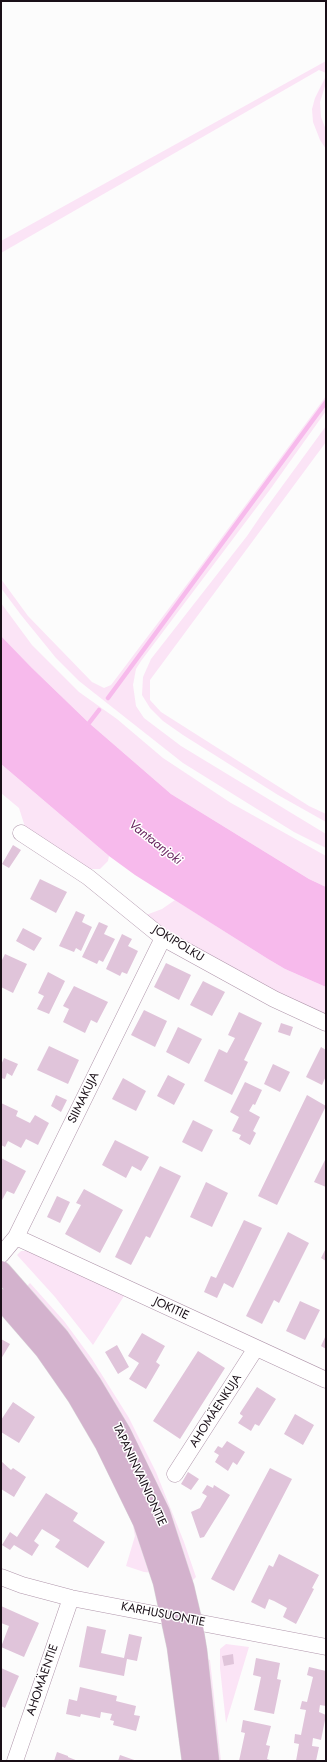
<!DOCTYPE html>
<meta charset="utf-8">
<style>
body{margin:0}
#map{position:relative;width:327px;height:1762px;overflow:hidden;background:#fcfcfc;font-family:Jost,sans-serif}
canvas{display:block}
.frame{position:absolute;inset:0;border:2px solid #190f17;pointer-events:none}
</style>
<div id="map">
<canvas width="327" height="1762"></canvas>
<div class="frame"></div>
</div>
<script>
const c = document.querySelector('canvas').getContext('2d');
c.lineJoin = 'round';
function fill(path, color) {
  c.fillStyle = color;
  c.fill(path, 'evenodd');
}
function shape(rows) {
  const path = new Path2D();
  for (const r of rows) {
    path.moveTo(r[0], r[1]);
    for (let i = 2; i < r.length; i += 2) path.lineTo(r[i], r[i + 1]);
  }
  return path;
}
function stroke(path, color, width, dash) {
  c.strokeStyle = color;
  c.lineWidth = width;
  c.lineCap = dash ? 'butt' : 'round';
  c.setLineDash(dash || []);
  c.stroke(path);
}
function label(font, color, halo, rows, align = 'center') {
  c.font = font + ' Jost,sans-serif';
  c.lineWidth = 3;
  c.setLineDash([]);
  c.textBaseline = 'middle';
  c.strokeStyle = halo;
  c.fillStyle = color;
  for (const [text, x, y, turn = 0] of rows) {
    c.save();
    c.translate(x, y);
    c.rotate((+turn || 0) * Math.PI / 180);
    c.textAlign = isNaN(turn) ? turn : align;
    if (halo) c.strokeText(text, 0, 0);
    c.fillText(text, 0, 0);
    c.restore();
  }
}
fill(shape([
 [326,61,326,73,319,70,1,253,1,241],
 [326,76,326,83,320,102,321,117,326,130,326,149,320,140,313,122,312,109,315,98],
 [326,396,326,411,269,491,141,661,136,669,133,685,136,706,144,718,181,746,326,834,326,848,294,832,183,763,79,681,56,658,21,615,1,588,1,579,28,616,92,682,104,688,111,685,191,579],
 [326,426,326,442,150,680,150,700,161,712,309,806,326,814,326,822,278,795,183,735,163,721,150,708,142,695,143,677,151,659,247,536,264,511],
 [1,603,32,645,79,692,117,719,163,758,231,803,326,856,326,887,309,879,171,794,89,723,32,668,1,636],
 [1,764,109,856,108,861,100,869,89,869,26,830,19,808,1,793],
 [175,900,268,959,285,969,326,987,326,1016,285,998,154,925,146,915,162,909],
 [21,1251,29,1251,124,1296,93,1345,55,1297,17,1255],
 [30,1283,64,1321,92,1359,129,1418,156,1472,184,1542,196,1577,191,1582,25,1288],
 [20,1327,99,1442,155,1573,144,1572,126,1566,135,1536,132,1521,95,1445,68,1399,38,1358,21,1336],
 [226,1644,249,1647,226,1723,220,1668,220,1649],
 [205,1658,210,1660,221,1761,216,1761]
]), '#fbe4f6');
fill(shape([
 [1,636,32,668,89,723,171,794,309,879,326,887,326,987,285,969,268,959,135,875,109,856,1,764]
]), '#f7baec');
stroke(shape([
 [108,698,326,402],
 [89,723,99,710]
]), '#f7baec', 4.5);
fill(shape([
 [13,845,21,850,9,868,2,864],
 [40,879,67,892,56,913,30,899],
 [76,911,85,915,82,922,92,927,81,951,76,948,74,952,59,946],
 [99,922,108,926,104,934,115,939,103,962,99,960,97,964,82,957],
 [23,928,42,938,34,951,16,941],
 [122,934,132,939,128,946,138,951,127,974,122,972,120,976,106,969],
 [5,954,27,964,13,993,1,987,1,962],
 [166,963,191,975,179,1000,154,987],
 [48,972,65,981,49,1014,37,1009,44,996,38,993],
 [203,981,225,992,212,1016,190,1005],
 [74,986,108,1002,97,1023,91,1020,85,1033,63,1022,69,1009,63,1006],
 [144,1010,167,1021,155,1047,131,1035],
 [239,1012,262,1023,244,1060,248,1062,232,1095,204,1081,219,1049,227,1053,235,1038,228,1035],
 [281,1023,293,1027,290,1036,278,1032],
 [178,1027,202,1039,189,1064,166,1052],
 [49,1046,79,1060,68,1084,37,1070],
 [321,1047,326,1050,326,1076,322,1085,306,1077],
 [4,1058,18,1064,12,1076,7,1073,5,1079,1,1078,1,1065],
 [273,1064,290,1072,280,1092,264,1084],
 [168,1075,185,1084,174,1105,157,1096],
 [123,1078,146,1091,136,1111,112,1099],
 [245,1082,262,1090,255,1105,253,1104,249,1111,260,1117,253,1131,256,1133,250,1145,239,1139,241,1135,232,1131,239,1117,230,1112],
 [56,1095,67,1100,61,1112,51,1106],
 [307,1095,326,1106,277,1205,258,1196],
 [1,1103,18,1111,16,1116,30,1123,35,1115,49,1123,38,1145,26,1139,21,1148,8,1141,5,1147,1,1145],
 [193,1120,213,1130,202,1152,182,1142],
 [115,1140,149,1157,141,1171,132,1166,126,1178,102,1165],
 [1,1158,26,1171,14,1194,7,1191,1,1202],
 [326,1158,326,1187,314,1182],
 [160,1166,181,1176,150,1238,146,1236,131,1265,115,1257],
 [206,1182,228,1193,212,1227,190,1217],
 [84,1189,123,1210,100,1253,65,1234,81,1205,76,1203],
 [57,1196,70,1202,60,1223,47,1217],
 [244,1220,262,1228,233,1288,224,1283,217,1298,204,1292,211,1276,216,1278],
 [288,1232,309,1243,279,1303,274,1300,262,1324,246,1316],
 [326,1248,326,1261,321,1258],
 [300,1301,320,1310,305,1340,286,1331],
 [142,1333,165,1346,156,1362,160,1365,146,1389,129,1379,139,1363,128,1356],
 [326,1335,326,1349,321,1346],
 [1,1339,10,1344,1,1359],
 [117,1345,129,1367,118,1374,105,1352],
 [198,1351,225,1368,180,1439,153,1421],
 [257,1387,276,1399,259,1426,255,1424,251,1431,238,1423,243,1416,240,1414,240,1413],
 [13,1402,35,1417,19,1443,1,1432,1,1420],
 [295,1414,314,1425,303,1445,284,1434],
 [227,1441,245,1452,237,1465,233,1462,228,1471,215,1462,219,1455,214,1452,218,1446,222,1448],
 [1,1461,11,1470,13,1468,26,1477,14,1497,1,1489],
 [270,1468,292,1479,234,1591,211,1579],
 [188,1472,199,1479,191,1490,181,1484],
 [207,1485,213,1488,214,1485,230,1495,204,1537,200,1538,191,1512,200,1508,207,1496,202,1493],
 [46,1493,78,1513,73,1521,105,1542,88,1568,55,1547,60,1540,42,1529,34,1541,39,1545,32,1556,14,1545,10,1550,2,1545,10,1532,17,1537],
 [279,1554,319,1575,312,1588,314,1589,296,1624,283,1617,287,1608,274,1601,269,1599,265,1609,251,1602,269,1565,273,1567],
 [1,1606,39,1623,24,1657,1,1647,9,1626,1,1623],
 [87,1626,106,1630,101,1653,124,1658,129,1634,142,1637,137,1661,127,1659,124,1676,79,1667],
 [233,1654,234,1664,224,1666,222,1656],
 [256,1658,280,1663,277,1679,281,1680,274,1714,254,1710,261,1677,253,1675],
 [309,1667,326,1671,326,1706,320,1705,319,1712,326,1715,321,1740,313,1738,312,1746,319,1747,316,1761,296,1761,299,1744,294,1743,295,1734,301,1735,306,1710,300,1709,302,1701,307,1702,313,1677,307,1675],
 [1,1668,19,1676,5,1708,1,1706],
 [80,1687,117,1696,116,1701,136,1706,134,1715,140,1716,136,1731,113,1725,114,1721,110,1720,112,1714,101,1712,100,1718,81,1714,80,1717,66,1714,69,1699,77,1701],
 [243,1720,271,1726,266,1745,270,1746,267,1759,273,1761,239,1761,245,1733,241,1732],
 [57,1752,68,1756,68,1757,78,1761,54,1761],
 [120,1755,137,1761,118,1761]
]), '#e0c4da');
const minor = shape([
 [21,833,88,877,163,938,274,999,326,1023],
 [16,1237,326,1380],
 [1,1255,16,1237,163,938],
 [175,1474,256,1348],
 [1,1577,22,1585,71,1598,326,1647],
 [15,1761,71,1598]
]);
const major = shape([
 [1,1271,59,1337,91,1383,121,1433,160,1513,184,1587,192,1621,197,1651,209,1761],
 [1,1299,45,1350,77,1396,105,1444,143,1522,163,1582,177,1647,192,1761]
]);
stroke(minor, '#b096ab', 17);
stroke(major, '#dad9da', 21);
stroke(minor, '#fff', 16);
stroke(major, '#d3b2cd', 20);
label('12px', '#190f17', '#fff', [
 ["JOKIPOLKU",178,944,32],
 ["SIIMAKUJA",84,1098,-64],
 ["JOKITIE",171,1309,25],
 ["AHOMÄENKUJA",216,1411,-57],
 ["TAPANINVAINIONTIE",139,1475,65],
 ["KARHUSUONTIE",163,1615,11],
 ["AHOMÄENTIE",43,1680,-71]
]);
label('italic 13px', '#6a2661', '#fff', [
 ["Vantaanjoki",155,843,38]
]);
</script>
